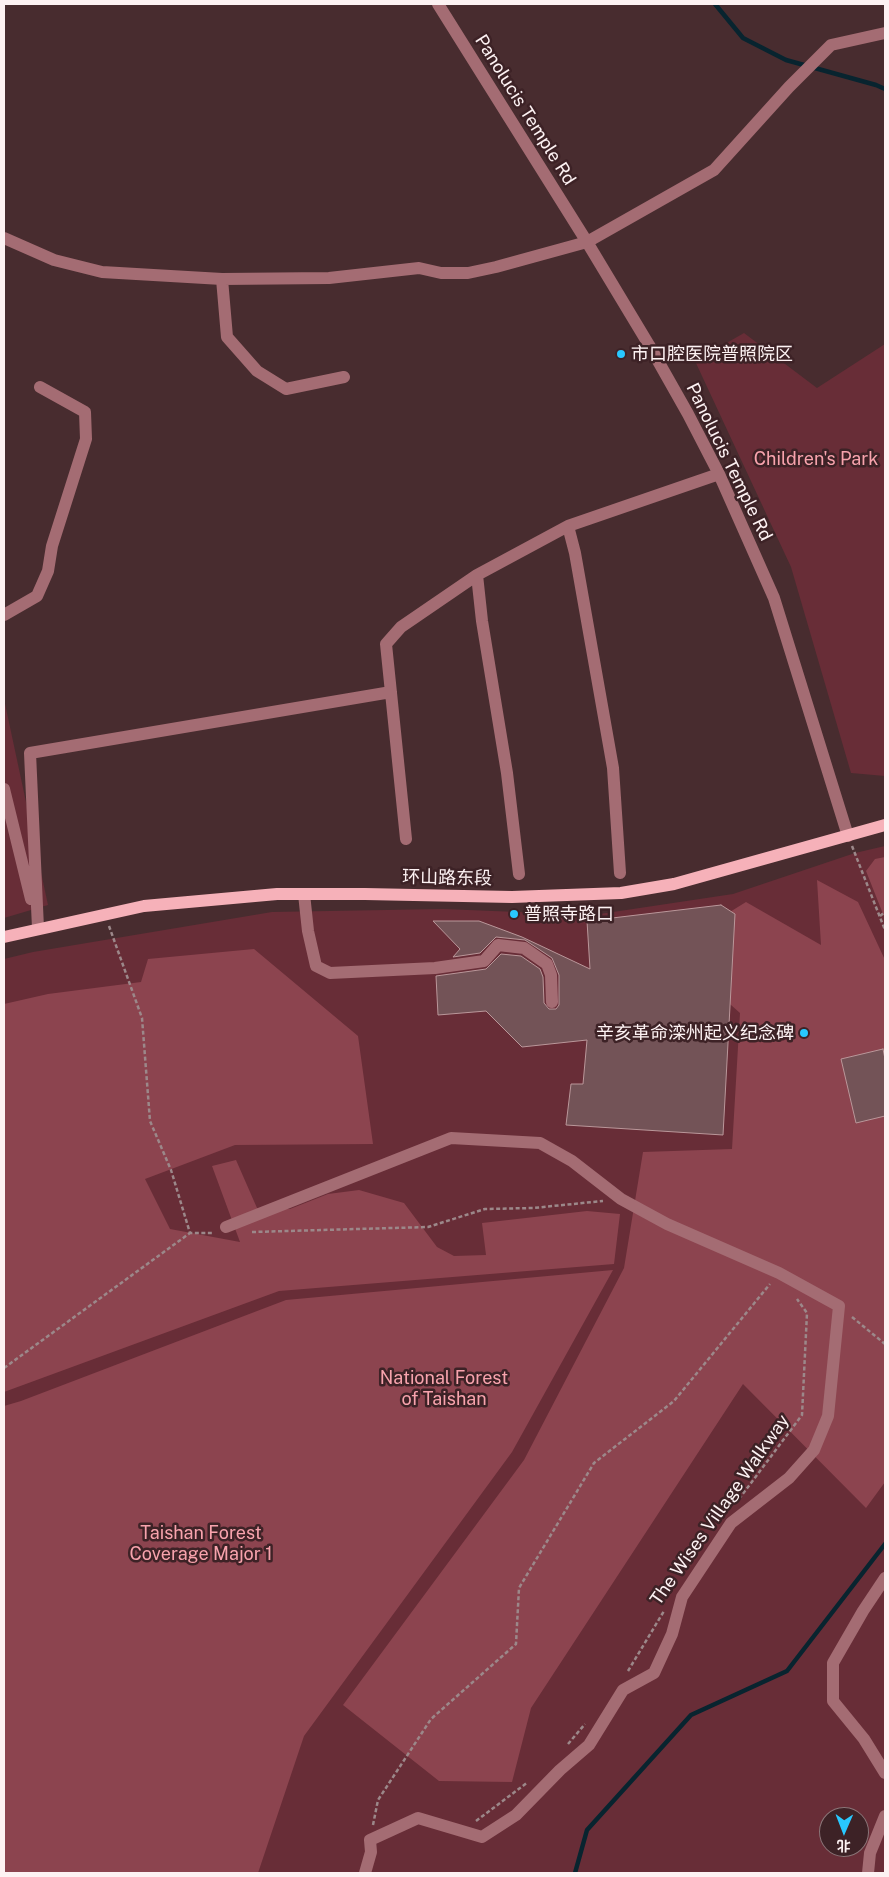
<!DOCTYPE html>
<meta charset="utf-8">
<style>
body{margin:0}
#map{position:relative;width:889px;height:1877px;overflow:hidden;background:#482c2f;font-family:"Public Sans","Noto Sans SC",sans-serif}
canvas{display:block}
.frame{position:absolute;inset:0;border:5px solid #fdf2f3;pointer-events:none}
.north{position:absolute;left:819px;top:1807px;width:50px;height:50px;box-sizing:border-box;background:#3d2226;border:1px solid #8a7578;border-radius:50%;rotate:181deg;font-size:14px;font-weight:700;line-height:20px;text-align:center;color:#fdf2f3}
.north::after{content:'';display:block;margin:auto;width:18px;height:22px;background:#28c8ff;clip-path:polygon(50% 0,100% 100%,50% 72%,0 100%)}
</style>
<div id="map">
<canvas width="889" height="1877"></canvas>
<div class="frame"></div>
<div class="north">北</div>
</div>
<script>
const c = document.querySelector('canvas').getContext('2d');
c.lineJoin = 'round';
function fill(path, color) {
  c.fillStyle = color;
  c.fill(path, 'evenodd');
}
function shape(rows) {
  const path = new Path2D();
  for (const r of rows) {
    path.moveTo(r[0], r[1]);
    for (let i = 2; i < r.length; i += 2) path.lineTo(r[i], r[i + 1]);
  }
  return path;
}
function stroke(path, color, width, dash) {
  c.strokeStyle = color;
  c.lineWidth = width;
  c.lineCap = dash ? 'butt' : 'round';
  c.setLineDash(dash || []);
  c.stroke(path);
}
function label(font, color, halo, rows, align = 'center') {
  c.font = font + ' "Public Sans","Noto Sans SC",sans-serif';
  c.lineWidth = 5;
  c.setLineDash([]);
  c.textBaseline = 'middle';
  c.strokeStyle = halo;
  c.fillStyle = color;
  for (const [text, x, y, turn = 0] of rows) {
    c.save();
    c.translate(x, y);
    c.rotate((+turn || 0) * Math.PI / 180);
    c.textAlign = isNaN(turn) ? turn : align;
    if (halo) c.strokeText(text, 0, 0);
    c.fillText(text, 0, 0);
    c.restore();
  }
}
fill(shape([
 [744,333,817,388,885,344,885,776,851,773,791,567,695,361],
 [4,699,48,905,4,918],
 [885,846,885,1873,4,1873,4,959,33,952,272,912,443,909,593,915,733,894,855,853],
 [829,1817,859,1817,859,1847,829,1847]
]), '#682d37');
fill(shape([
 [885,857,885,919,866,871,875,859],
 [817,880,858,902,885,960,885,1482,866,1508,743,1384,531,1708,512,1782,439,1781,343,1705,524,1460,624,1268,643,1152,732,1149,740,1013,722,997,725,915,746,902,821,945],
 [254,949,358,1036,373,1144,235,1145,145,1179,170,1229,240,1242,212,1166,236,1160,257,1208,290,1209,328,1194,359,1190,404,1203,437,1247,454,1256,486,1255,482,1223,587,1211,620,1214,614,1264,279,1291,4,1392,4,1004,48,994,141,982,148,959],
 [613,1270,512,1452,304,1736,258,1873,4,1873,4,1406,21,1401,286,1300]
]), '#8c444f');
stroke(shape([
 [715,4,743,38,786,60,876,85,885,89],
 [575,1873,587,1830,691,1715,787,1671,885,1544]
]), '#08242f', 4.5);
const building = shape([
 [721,905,735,914,723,1135,566,1125,571,1084,583,1084,587,1040,522,1047,486,1011,438,1015,436,976,486,969,501,954,521,956,540,969,543,977,544,1003,549,1009,556,1009,559,1005,559,975,552,958,525,940,496,937,480,953,453,957,460,949,433,921,479,921,522,937,590,969,587,921,721,905],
 [883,1049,885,1059,885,1116,856,1123,841,1059,883,1049]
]);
fill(building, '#735357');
stroke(building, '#ba979a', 1);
stroke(shape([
 [852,846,885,930],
 [880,916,885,912],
 [109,926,142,1018,150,1121,171,1170,190,1233,214,1233],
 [252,1232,428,1227,485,1209,533,1208,603,1201],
 [852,1317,885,1344],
 [4,1368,190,1233],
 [739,1499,802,1415,807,1313,797,1299],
 [628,1671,664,1611],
 [568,1744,585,1724],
 [476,1821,528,1782],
 [373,1825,378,1800,431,1719,516,1644,519,1588,594,1463,674,1401,770,1284]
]), '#9c888a', 2.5, [4, 2.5]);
stroke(shape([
 [438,4,587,242,649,345,688,414,719,474,774,598,848,836],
 [4,238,54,260,102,272,222,279,329,278,419,268,441,273,468,273,496,267,587,242,714,170,789,87,831,45,885,33],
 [222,279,227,337,257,371,286,389,344,377],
 [568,526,575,553,613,768,620,873],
 [477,575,482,621,507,773,519,874],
 [4,615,37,596,48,571,52,546,86,439,85,412,40,387],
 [4,789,31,899],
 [406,839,386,644,401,627,477,575,568,526,719,474],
 [304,894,308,931,316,966,330,973,435,968,484,961,498,945,524,948,547,964,551,975,552,1002],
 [38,928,30,753,391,692],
 [226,1227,451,1138,540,1143,572,1161,621,1199,667,1224,779,1273,839,1306,828,1416,814,1450,789,1478,731,1523,682,1597,672,1634,654,1673,623,1690,589,1745,560,1770,516,1815,482,1837,418,1818,370,1840,371,1852,365,1873],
 [885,1578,863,1611,833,1663,833,1701,864,1739,885,1773],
 [868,1873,870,1853,885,1816]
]), '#a46c73', 12);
stroke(shape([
 [4,937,144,906,277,894,365,894,512,897,621,893,674,884,885,825]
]), '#f6b1b9', 12);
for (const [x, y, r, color] of [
 [621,354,5,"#28c8ff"],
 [514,914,5,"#28c8ff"],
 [804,1033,5,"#28c8ff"]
]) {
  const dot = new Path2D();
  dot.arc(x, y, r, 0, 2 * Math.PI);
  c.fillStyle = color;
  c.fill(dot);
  stroke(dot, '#3d2226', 2);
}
label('18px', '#fdf2f3', '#3d2226', [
 ["Panolucis Temple Rd",525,110,58],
 ["Panolucis Temple Rd",729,462,64],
 ["环山路东段",447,878,1],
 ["The Wises Village Walkway",720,1510,-55]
]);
label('18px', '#fdf2f3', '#3d2226', [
 ["市口腔医院普照院区",631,354],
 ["普照寺路口",524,914],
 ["辛亥革命滦州起义纪念碑",794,1033,"right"]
], 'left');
label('18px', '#f8a3ad', '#3d2226', [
 ["Children's Park",816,459],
 ["National Forest",444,1378],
 ["of Taishan",444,1399],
 ["Taishan Forest",201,1533],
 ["Coverage Major 1",201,1554]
]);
</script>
